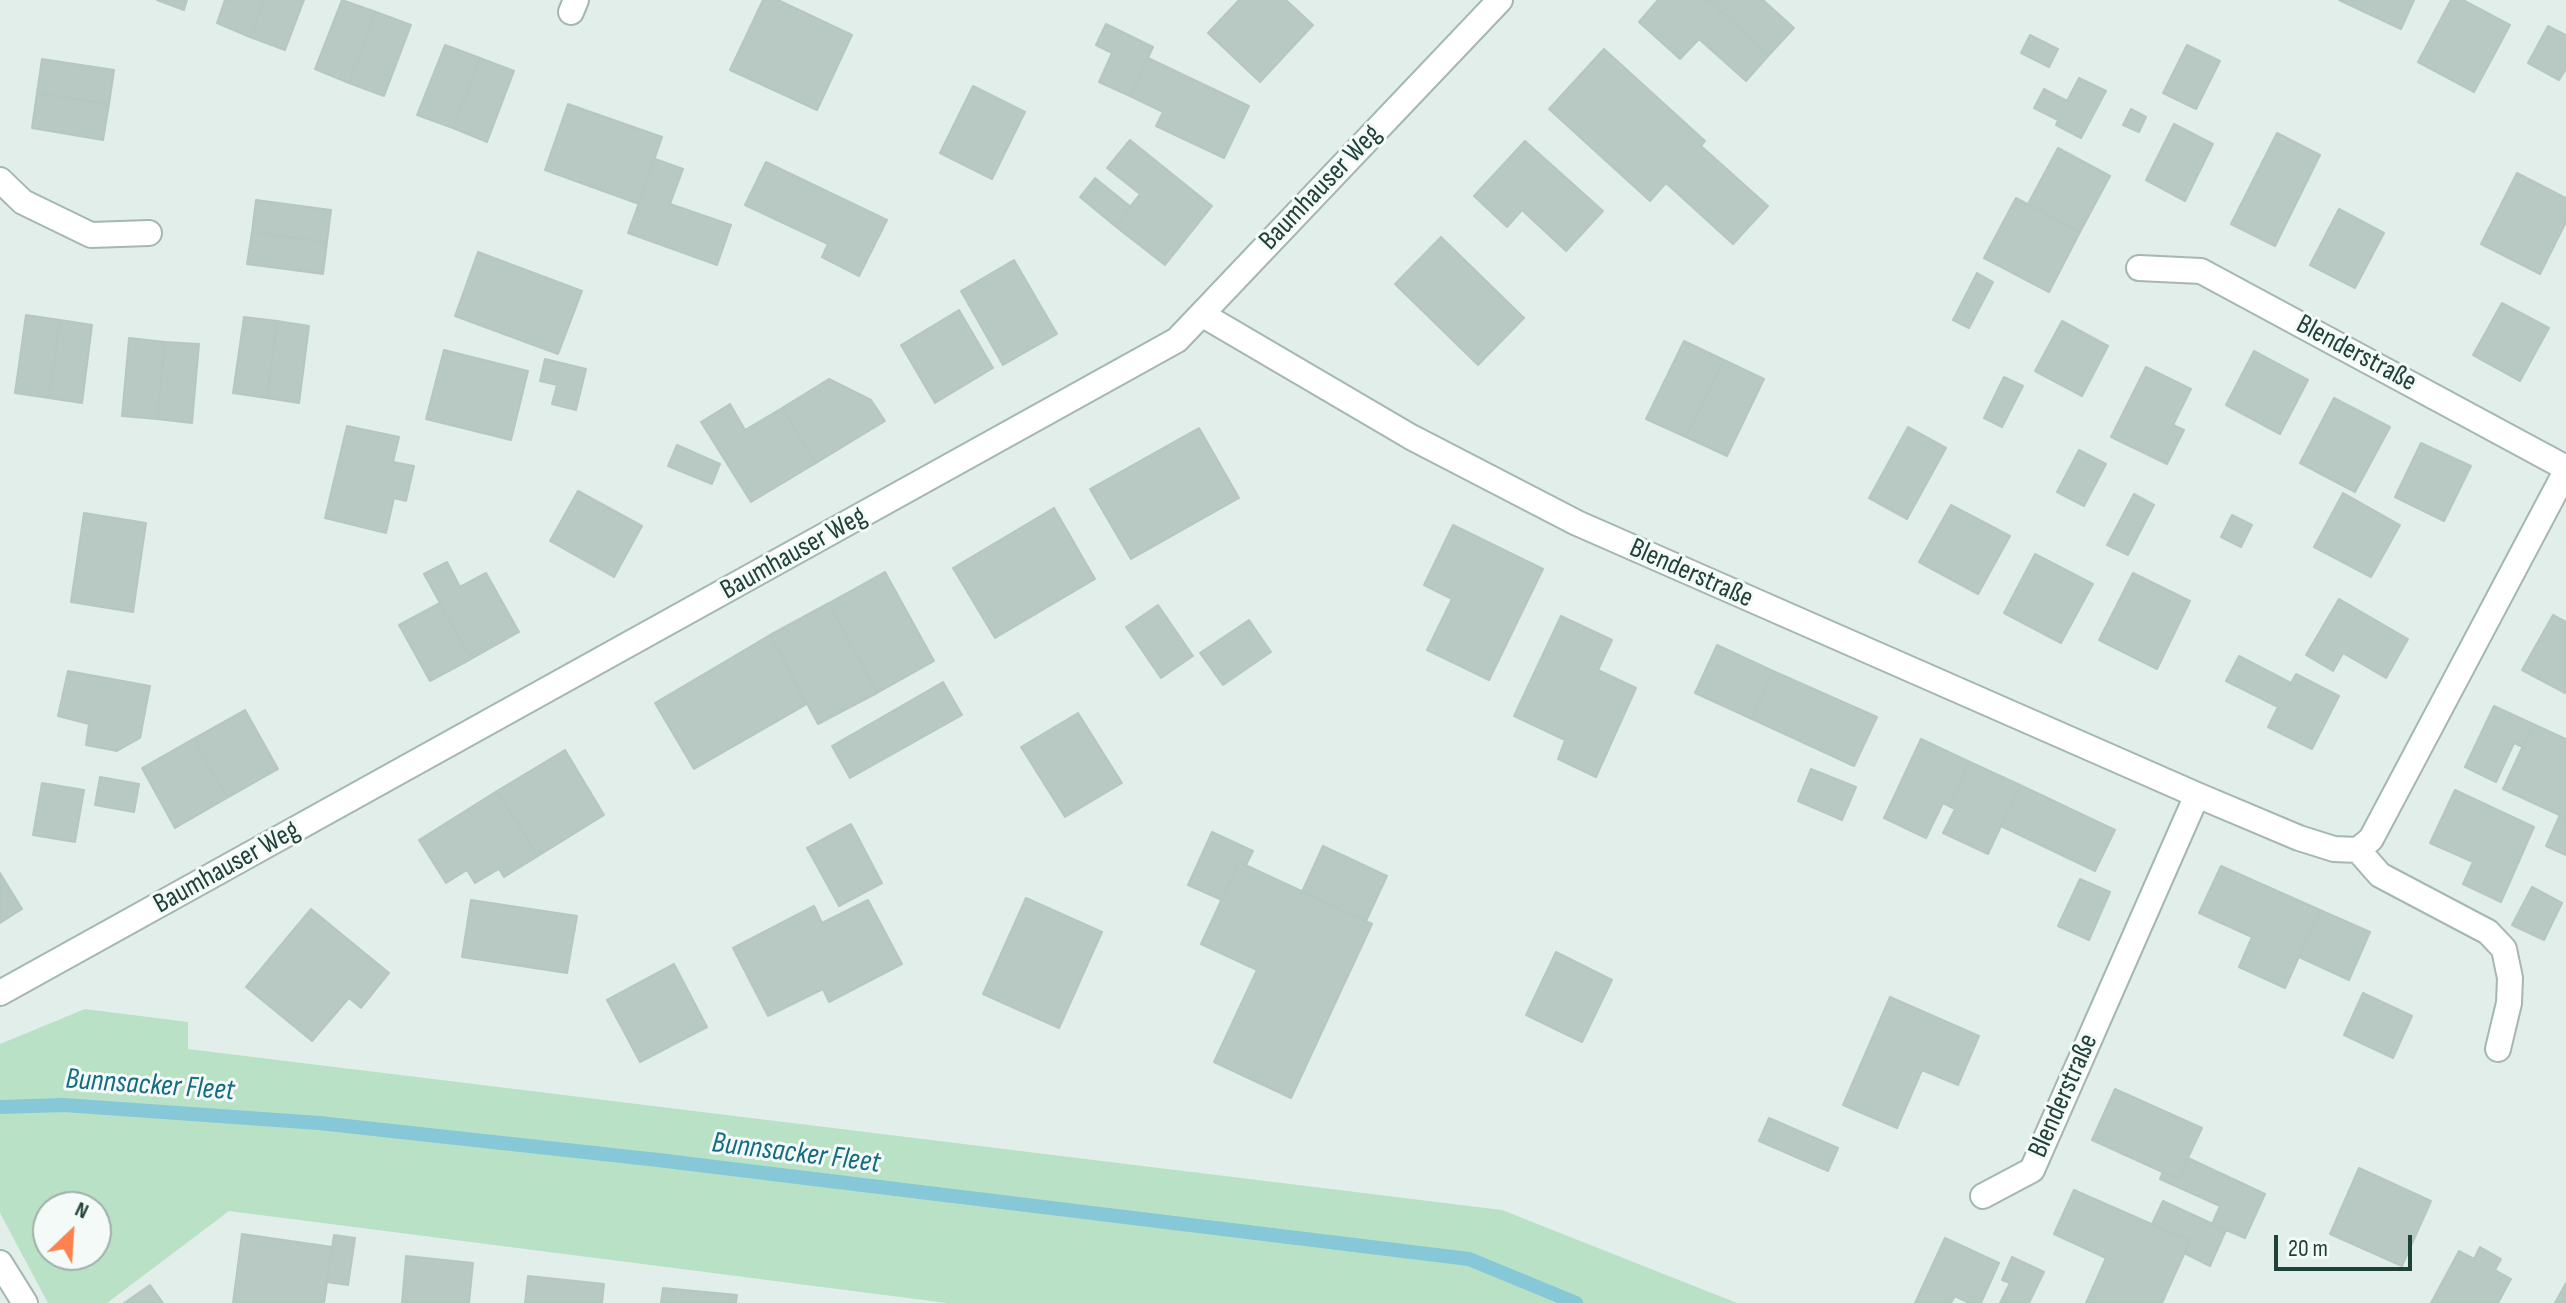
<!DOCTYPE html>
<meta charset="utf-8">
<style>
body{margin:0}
#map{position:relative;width:2566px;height:1303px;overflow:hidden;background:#e2eee9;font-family:"Sofia Sans Condensed",sans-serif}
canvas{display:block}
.north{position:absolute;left:32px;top:1191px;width:80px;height:80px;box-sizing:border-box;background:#f3faf7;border:2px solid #9fb0ab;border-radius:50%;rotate:25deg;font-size:22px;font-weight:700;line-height:32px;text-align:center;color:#204139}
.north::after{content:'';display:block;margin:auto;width:28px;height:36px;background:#fe8150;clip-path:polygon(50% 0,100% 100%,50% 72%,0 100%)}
.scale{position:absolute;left:2274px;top:1235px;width:138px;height:36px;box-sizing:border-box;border:4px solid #204139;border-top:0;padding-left:10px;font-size:24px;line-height:28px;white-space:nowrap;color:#204139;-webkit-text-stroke:6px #f3faf7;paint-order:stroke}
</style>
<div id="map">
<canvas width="2566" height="1303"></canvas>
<div class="north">N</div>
<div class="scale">20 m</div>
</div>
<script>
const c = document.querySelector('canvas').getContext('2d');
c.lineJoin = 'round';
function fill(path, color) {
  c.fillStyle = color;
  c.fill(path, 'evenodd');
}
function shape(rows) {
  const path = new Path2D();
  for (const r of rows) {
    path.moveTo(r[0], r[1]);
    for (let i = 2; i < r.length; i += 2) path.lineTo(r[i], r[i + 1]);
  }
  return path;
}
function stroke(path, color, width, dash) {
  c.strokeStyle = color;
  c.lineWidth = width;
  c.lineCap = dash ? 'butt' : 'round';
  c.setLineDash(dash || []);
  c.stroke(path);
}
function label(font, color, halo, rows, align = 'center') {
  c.font = font + ' "Sofia Sans Condensed",sans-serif';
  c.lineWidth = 6;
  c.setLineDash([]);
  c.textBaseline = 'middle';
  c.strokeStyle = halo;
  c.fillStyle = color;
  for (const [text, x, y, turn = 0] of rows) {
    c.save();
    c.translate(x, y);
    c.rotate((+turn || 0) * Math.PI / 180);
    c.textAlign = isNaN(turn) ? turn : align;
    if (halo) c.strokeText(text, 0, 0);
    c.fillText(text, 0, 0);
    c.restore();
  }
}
fill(shape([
 [85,1009,188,1022,188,1049,1502,1210,1737,1303,947,1303,229,1211,107,1303,48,1303,0,1213,0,1044],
 [48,1207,96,1207,96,1255,48,1255]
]), '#b9e1c5');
stroke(shape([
 [0,1107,64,1105,319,1123,658,1160,1469,1259,1576,1303]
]), '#86c8d7', 14);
const building = shape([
 [157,0,187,0,184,10,157,0],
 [225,0,264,0,250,37,217,23,225,0],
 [264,0,304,0,285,50,250,37,264,0],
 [342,0,376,12,349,83,315,69,342,0],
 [763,0,778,0,852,35,817,110,730,70,763,0],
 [1239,0,1286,0,1313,25,1260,82,1208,33,1239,0],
 [1658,0,1708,0,1769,55,1746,81,1699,39,1680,59,1639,22,1658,0],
 [1708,0,1763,0,1794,28,1769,55,1708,0],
 [2339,0,2414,0,2401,29,2339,0],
 [2451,0,2463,0,2510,25,2474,92,2418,62,2451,0],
 [376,12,411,25,384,96,349,83,376,12],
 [1106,24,1153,47,1130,96,1099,82,1112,53,1096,45,1106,24],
 [2548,26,2566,35,2566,69,2559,80,2528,63,2548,26],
 [2030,35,2058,49,2049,67,2021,53,2030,35],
 [445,45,480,58,453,128,417,115,445,45],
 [2187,45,2220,61,2196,109,2163,93,2187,45],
 [1604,49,1705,141,1701,146,1768,206,1733,244,1666,183,1650,201,1549,109,1604,49],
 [480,58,514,71,487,142,453,128,480,58],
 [1148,58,1249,106,1224,158,1156,126,1163,112,1130,96,1148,58],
 [42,59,114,70,109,104,37,93,42,59],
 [2079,78,2106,91,2081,138,2056,125,2058,120,2034,108,2044,89,2067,101,2079,78],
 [973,86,1025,112,992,179,940,153,973,86],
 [37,93,109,104,103,140,32,128,37,93],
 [568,104,662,137,639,204,545,170,568,104],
 [2131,109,2146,117,2139,132,2123,125,2131,109],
 [2174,124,2213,144,2185,201,2146,180,2174,124],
 [2277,133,2320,155,2275,246,2231,224,2277,133],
 [1130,140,1212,206,1165,265,1115,226,1140,194,1107,168,1130,140],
 [1525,141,1603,211,1566,251,1522,210,1507,227,1474,196,1525,141],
 [2058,148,2110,176,2080,232,2028,204,2058,148],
 [655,159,683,169,670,204,731,225,717,265,628,233,655,159],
 [766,162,887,220,859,276,822,257,828,244,745,205,766,162],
 [2517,173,2566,198,2566,222,2540,274,2481,244,2517,173],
 [1095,178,1131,207,1115,226,1080,197,1095,178],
 [2016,198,2080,232,2049,292,1984,258,2016,198],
 [256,200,331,210,327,242,252,232,256,200],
 [2339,209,2384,233,2355,288,2310,265,2339,209],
 [252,232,327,242,323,274,247,264,252,232],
 [1441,237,1524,318,1478,365,1395,284,1441,237],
 [478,252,582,291,558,354,455,316,478,252],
 [1014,260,1057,334,1003,365,961,291,1014,260],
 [1977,273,1993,282,1969,328,1953,320,1977,273],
 [2502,303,2549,328,2520,381,2473,355,2502,303],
 [959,310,993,368,935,403,901,345,959,310],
 [26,315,60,320,49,398,15,393,26,315],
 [244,317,277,321,267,398,233,393,244,317],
 [60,320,92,325,82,403,49,398,60,320],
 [277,321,309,326,299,403,267,398,277,321],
 [2062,321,2108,346,2082,396,2035,371,2062,321],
 [129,338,165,342,157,419,122,416,129,338],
 [1684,341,1724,360,1686,437,1646,419,1684,341],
 [165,342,199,344,192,423,157,419,165,342],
 [444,350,528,371,511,440,426,419,444,350],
 [2254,351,2308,380,2280,434,2226,405,2254,351],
 [545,359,586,369,576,410,552,404,557,385,540,381,545,359],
 [1724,360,1764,379,1727,456,1686,437,1724,360],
 [2146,367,2191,389,2173,425,2184,430,2167,464,2111,437,2146,367],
 [2004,377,2023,386,2002,427,1984,418,2004,377],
 [829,379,871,400,885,421,816,463,782,408,829,379],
 [2334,398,2390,427,2355,492,2300,463,2334,398],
 [730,404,745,430,782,408,816,463,751,502,701,422,730,404],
 [347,426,399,437,393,462,414,466,406,501,394,498,386,533,325,518,347,426],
 [1908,427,1946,448,1907,519,1869,498,1908,427],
 [1199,428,1239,498,1131,559,1090,489,1199,428],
 [2421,443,2471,466,2444,521,2395,497,2421,443],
 [677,445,720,464,712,484,668,466,677,445],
 [2079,450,2106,464,2084,506,2057,492,2079,450],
 [578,491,642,526,614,577,550,541,578,491],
 [2343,493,2400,525,2371,577,2314,547,2343,493],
 [2134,494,2154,505,2128,555,2107,545,2134,494],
 [1951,505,2010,536,1978,594,1919,562,1951,505],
 [1054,508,1095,579,995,638,953,568,1054,508],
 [84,513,146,523,133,612,71,602,84,513],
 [2232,515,2252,525,2241,547,2221,537,2232,515],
 [1453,525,1543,569,1489,680,1427,650,1452,599,1424,585,1453,525],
 [2035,554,2093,584,2061,643,2004,613,2035,554],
 [447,562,460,587,486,573,519,632,471,659,424,574,447,562],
 [885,572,934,661,877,693,829,603,885,572],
 [2133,573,2190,601,2157,669,2099,640,2133,573],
 [2339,599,2408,639,2386,678,2343,653,2333,671,2306,655,2339,599],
 [440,603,471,659,430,681,399,625,440,603],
 [829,603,877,693,818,724,770,635,829,603],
 [1158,605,1193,656,1161,678,1126,627,1158,605],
 [2553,615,2566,622,2565,693,2522,670,2553,615],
 [1561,616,1612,640,1598,670,1636,688,1596,777,1558,759,1565,740,1514,716,1561,616],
 [1249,620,1271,652,1223,685,1200,653,1249,620],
 [770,635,807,704,694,769,655,703,770,635],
 [1717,645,1773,671,1752,719,1695,693,1717,645],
 [2239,656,2291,683,2296,674,2339,696,2312,749,2268,727,2278,707,2226,681,2239,656],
 [68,671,150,686,140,738,117,751,86,745,89,724,58,716,68,671],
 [1773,671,1877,717,1854,766,1752,719,1773,671],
 [943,682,962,715,850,778,832,746,943,682],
 [2494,706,2533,724,2523,747,2514,743,2496,782,2465,767,2494,706],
 [245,710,278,769,227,798,193,739,245,710],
 [1078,713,1122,783,1065,817,1021,747,1078,713],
 [2533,724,2566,739,2566,818,2503,789,2533,724],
 [193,739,227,798,175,828,142,768,193,739],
 [1921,739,1970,762,1949,806,1943,803,1926,838,1884,818,1921,739],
 [565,750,604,815,538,856,497,791,565,750],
 [1970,762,2020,785,1988,854,1943,833,1955,809,1949,806,1970,762],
 [1811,769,1856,787,1842,820,1798,801,1811,769],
 [100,777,139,784,134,812,95,805,100,777],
 [42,783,84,790,75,842,33,835,42,783],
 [2020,785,2115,830,2095,871,2001,826,2020,785],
 [2455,790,2534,827,2501,902,2463,884,2473,862,2430,843,2455,790],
 [497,791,538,856,504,877,499,869,475,883,467,870,446,883,419,840,497,791],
 [2560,815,2566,818,2566,855,2546,846,2560,815],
 [851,824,882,883,839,906,807,848,851,824],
 [1212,832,1253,851,1246,865,1239,862,1222,900,1188,885,1212,832],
 [1323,846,1387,876,1366,921,1302,892,1323,846],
 [1239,862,1372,924,1291,1098,1214,1062,1257,970,1201,944,1239,862],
 [2221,866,2320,910,2285,988,2239,967,2252,937,2199,913,2221,866],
 [0,873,22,909,0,923,0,873],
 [2080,879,2110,892,2089,940,2058,926,2080,879],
 [2532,887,2562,903,2544,940,2512,925,2532,887],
 [1026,898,1102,932,1059,1028,983,994,1026,898],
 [471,900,577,916,567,973,462,957,471,900],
 [868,900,902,964,829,1002,823,989,768,1016,733,948,814,906,822,923,868,900],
 [311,909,389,973,361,1008,349,998,312,1041,246,987,311,909],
 [2320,910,2370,932,2349,980,2299,957,2320,910],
 [1556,952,1612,980,1582,1042,1526,1015,1556,952],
 [674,964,707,1027,640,1062,607,1000,674,964],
 [2363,993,2412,1016,2393,1058,2344,1035,2363,993],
 [1890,997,1979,1036,1958,1085,1922,1070,1897,1128,1843,1105,1890,997],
 [2115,1089,2202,1128,2178,1179,2092,1140,2115,1089],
 [1769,1118,1838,1148,1828,1171,1759,1141,1769,1118],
 [2188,1158,2265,1194,2245,1238,2212,1224,2220,1206,2160,1179,2163,1172,2178,1179,2188,1158],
 [2359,1168,2431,1201,2402,1266,2330,1234,2359,1168],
 [2074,1190,2190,1241,2162,1303,2086,1303,2106,1258,2054,1234,2074,1190],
 [2163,1201,2226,1230,2210,1266,2184,1253,2190,1241,2152,1224,2163,1201],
 [242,1234,332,1247,324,1303,233,1303,242,1234],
 [334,1235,355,1238,348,1285,327,1282,334,1235],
 [1945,1238,1999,1263,1981,1303,1969,1303,1955,1296,1951,1303,1915,1303,1945,1238],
 [2480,1247,2501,1259,2495,1270,2511,1279,2498,1303,2431,1303,2459,1251,2474,1259,2480,1247],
 [406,1256,473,1263,469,1303,402,1303,406,1256],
 [2012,1257,2044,1272,2029,1303,2000,1303,2010,1283,2002,1280,2012,1257],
 [528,1276,604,1284,602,1303,525,1303,528,1276],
 [2566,1283,2566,1303,2555,1303,2566,1283],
 [150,1285,163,1303,124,1303,150,1285],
 [663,1288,737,1295,736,1303,661,1303,663,1288]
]);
fill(building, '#b7c9c2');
stroke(building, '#b4c8c0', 2);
const minor = shape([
 [571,12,576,0],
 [0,180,23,202,91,235,149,233],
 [2139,268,2201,271,2566,468],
 [1203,315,1411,437,1577,523,2197,795,2299,838,2334,849,2358,850,2371,839,2566,471],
 [2358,850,2380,875,2488,932,2504,949,2510,978,2509,1003,2498,1049],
 [0,993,1177,340,1500,0],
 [1983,1196,2032,1170,2197,795],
 [0,1263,25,1303]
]);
stroke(minor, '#a4b7b1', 28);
stroke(minor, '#fff', 24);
label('28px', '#204139', '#f3faf7', [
 ["Baumhauser Weg",1321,188,-46],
 ["Blenderstraße",2356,354,28],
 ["Baumhauser Weg",794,554,-29],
 ["Blenderstraße",1691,574,24],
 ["Baumhauser Weg",227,868,-29],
 ["Blenderstraße",2064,1096,-66]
]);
label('italic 30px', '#156c82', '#f3faf7', [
 ["Bunnsacker Fleet",150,1086,4],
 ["Bunnsacker Fleet",796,1154,7]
]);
</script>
